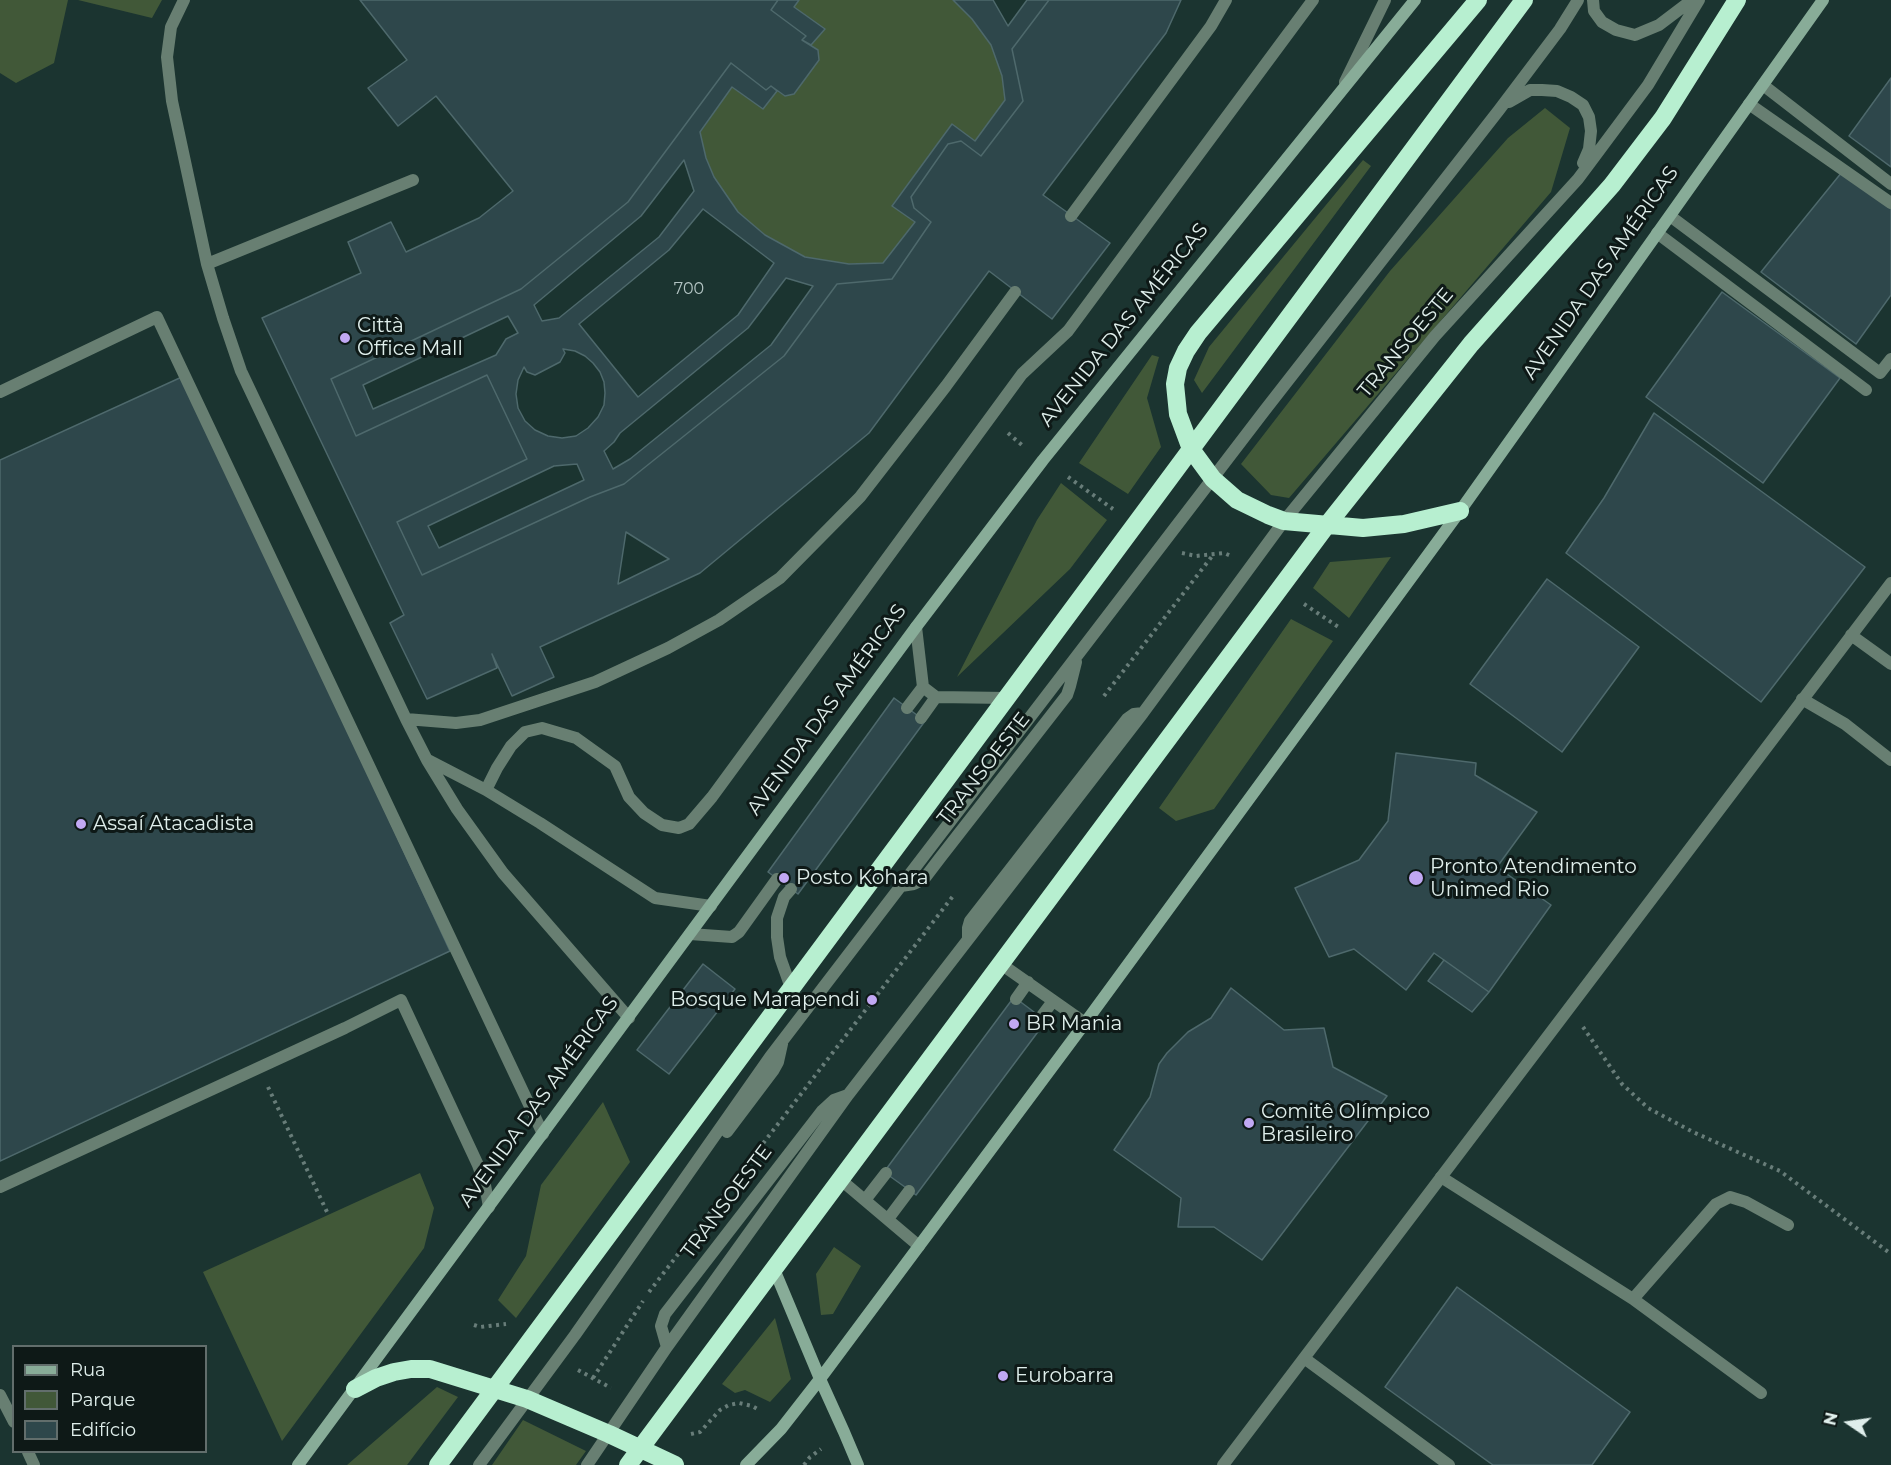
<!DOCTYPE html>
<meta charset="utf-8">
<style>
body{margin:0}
#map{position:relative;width:1891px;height:1465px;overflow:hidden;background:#1b3430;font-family:Montserrat,sans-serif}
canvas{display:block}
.legend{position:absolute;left:12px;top:1345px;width:195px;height:108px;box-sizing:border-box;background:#0e1917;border:2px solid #626e6c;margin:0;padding:8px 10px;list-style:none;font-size:18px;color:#dfeeeb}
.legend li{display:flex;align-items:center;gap:12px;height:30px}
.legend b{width:30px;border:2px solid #626e6c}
.north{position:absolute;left:1819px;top:1393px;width:60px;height:60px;-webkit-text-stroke:4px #0e1917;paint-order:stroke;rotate:283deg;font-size:16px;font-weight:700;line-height:24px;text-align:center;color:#dfeeeb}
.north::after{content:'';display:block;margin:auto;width:21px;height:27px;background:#dfeeeb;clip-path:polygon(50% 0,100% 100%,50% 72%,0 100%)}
</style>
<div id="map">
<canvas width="1891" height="1465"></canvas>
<ul class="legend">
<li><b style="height:8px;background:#88ac98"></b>Rua</li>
<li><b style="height:16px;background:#415838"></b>Parque</li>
<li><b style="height:16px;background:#2e474b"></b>Edifício</li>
</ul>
<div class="north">N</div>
</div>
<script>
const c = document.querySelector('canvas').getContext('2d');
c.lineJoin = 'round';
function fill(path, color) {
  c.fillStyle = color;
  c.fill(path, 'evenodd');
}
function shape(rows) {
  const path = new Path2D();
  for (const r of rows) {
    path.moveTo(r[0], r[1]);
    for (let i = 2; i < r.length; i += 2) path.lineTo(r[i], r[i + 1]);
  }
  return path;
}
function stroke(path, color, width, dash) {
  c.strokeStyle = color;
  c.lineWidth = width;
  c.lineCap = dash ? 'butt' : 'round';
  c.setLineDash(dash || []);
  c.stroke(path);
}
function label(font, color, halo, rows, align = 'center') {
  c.font = font + ' Montserrat,sans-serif';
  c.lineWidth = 6;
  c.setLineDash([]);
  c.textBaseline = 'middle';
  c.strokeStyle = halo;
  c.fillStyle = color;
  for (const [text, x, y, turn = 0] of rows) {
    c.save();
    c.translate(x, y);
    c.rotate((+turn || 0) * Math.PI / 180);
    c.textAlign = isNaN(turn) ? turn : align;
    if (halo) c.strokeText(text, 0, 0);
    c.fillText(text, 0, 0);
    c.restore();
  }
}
fill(shape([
 [0,0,68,0,54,63,16,83,0,73],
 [78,0,162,0,152,18],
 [799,0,953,0,972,19,991,45,1002,76,1005,100,975,141,952,125,892,205,915,222,883,263,849,264,826,261,805,257,783,247,765,235,738,212,714,177,706,158,700,133,732,87,763,108,777,91,785,96,794,94,819,60,818,50,811,45,824,29,794,7],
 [1545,108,1570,128,1551,192,1289,498,1271,495,1241,464,1390,271,1508,138],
 [1363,160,1371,166,1202,393,1194,380,1209,347],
 [1152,355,1159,357,1147,398,1161,447,1128,494,1079,463],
 [1061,483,1107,520,1070,569,957,677,1037,520],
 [1391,557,1349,618,1313,588,1330,562],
 [1291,619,1333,641,1214,809,1176,821,1159,808],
 [603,1102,630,1162,516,1318,498,1300,526,1256,541,1185],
 [420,1173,434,1208,424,1248,282,1441,203,1272],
 [834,1247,861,1266,833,1314,821,1315,816,1274],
 [775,1318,791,1379,770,1402,745,1390,735,1393,722,1384],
 [437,1387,458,1397,407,1465,347,1465],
 [523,1420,586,1451,576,1465,492,1465]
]), '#415838');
const building = shape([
 [360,0,778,0,771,10,806,36,802,40,818,50,819,60,794,94,785,96,771,86,766,90,731,63,628,202,521,289,331,379,356,436,487,375,527,459,397,522,422,575,590,497,624,484,784,356,837,284,892,279,931,222,914,208,911,197,948,144,961,141,981,156,1023,101,1012,49,1049,0,1181,0,1166,33,1043,195,1110,243,1052,319,989,271,869,433,700,573,540,647,554,677,512,696,492,654,497,668,427,699,390,623,404,615,262,318,361,273,348,242,391,222,406,252,479,218,513,191,436,96,398,126,368,88,407,60,360,0],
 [626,532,669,559,618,584,626,532],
 [778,0,799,0,794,7,825,29,811,45,802,40,806,36,771,10,778,0],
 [953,0,993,0,1008,26,1027,0,1049,0,1012,49,1023,101,981,156,961,141,948,144,911,197,914,208,931,222,892,279,837,284,784,356,624,484,590,497,422,575,397,522,527,459,487,375,356,436,331,379,521,289,628,202,731,63,766,90,771,86,777,91,763,109,732,87,700,132,706,158,714,177,738,212,765,235,805,257,849,264,883,263,915,222,892,206,952,124,975,141,1005,100,1002,76,991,45,972,19,953,0],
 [684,160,694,191,659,237,559,318,542,321,534,305,641,216,684,160],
 [786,278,813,286,771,345,630,459,613,469,604,451,614,442,620,433,748,328,786,278],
 [508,316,518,333,506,339,496,355,373,409,363,385,508,316],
 [563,349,575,351,585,356,593,363,600,372,604,382,605,393,604,405,598,417,588,428,576,436,562,438,548,436,535,430,525,421,518,408,516,394,518,380,524,367,527,372,535,375,560,362,565,353,563,349],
 [577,464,584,480,439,548,428,526,554,466,577,464],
 [1891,78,1891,167,1849,136,1891,78],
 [1842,172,1891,209,1891,295,1856,344,1761,272,1842,172],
 [703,209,774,263,738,315,638,397,579,324,669,250,703,209],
 [1722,292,1840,378,1763,483,1646,397,1722,292],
 [184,376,450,951,0,1161,0,460,184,376],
 [1654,413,1865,567,1761,702,1566,553,1604,498,1654,413],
 [1547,579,1639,647,1562,752,1470,684,1547,579],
 [894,698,925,721,798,894,768,872,894,698],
 [1396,753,1476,763,1475,775,1537,812,1497,867,1551,905,1489,992,1434,953,1406,990,1354,949,1329,957,1295,888,1359,860,1388,821,1396,753],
 [1444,960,1489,992,1472,1012,1428,981,1444,960],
 [703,964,735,989,669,1074,637,1050,703,964],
 [1231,988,1284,1030,1324,1028,1333,1067,1387,1096,1262,1260,1214,1227,1178,1227,1181,1198,1114,1150,1150,1097,1159,1064,1167,1053,1188,1032,1211,1018,1231,988],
 [1014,997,1046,1021,916,1195,884,1172,1014,997],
 [1457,1287,1630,1412,1592,1465,1493,1465,1385,1387,1457,1287]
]);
fill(building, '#2e474b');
stroke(building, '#4e696c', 1.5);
stroke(shape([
 [1008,433,1023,446],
 [1068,477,1113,509],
 [1182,553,1196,556,1224,553,1231,556],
 [1304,604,1340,628],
 [1104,696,1213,555],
 [1583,1027,1622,1084,1648,1108,1693,1132,1780,1171,1891,1254],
 [268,1087,328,1214],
 [649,1292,953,896],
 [474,1325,480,1327,506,1324],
 [578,1370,611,1388],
 [593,1378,643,1301],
 [691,1434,700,1432,720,1410,729,1405,739,1403,752,1406,759,1410],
 [804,1465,810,1457,821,1449]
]), '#687d79', 4, [3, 4.5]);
stroke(shape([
 [184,0,171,27,167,57,172,101,207,264,223,318,241,371,406,719,427,760,457,809,503,873,629,1018],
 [1593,0,1594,11,1602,22,1616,30,1635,35,1659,25,1692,0],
 [1345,82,1385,0],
 [1763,85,1891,184],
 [1509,102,1530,90,1542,90,1557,91,1571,97,1583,105,1589,117,1591,131,1589,149,1583,163],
 [1749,104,1891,203],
 [1071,216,1211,26,1226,0],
 [1670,216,1880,373,1891,359],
 [1657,233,1866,390],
 [207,264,413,180],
 [0,392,157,317,543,1134],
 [923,687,936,697,1007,698],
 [1802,699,1845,724,1891,760],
 [907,708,923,687,916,627],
 [921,718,936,697],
 [406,719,456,723,480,720,595,682,668,648,719,620,780,578,860,497,946,386,1015,292],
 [428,760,486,790,540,823,655,898,711,906],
 [486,790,497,768,511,746,525,732,542,728,576,738,615,766,629,797,644,813,662,825,679,828,689,824,712,797,1022,374,1068,331,1313,0],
 [901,886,914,884,924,879,940,858,1067,695,1070,686,1076,662],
 [791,889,784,897,777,918,777,937,780,957,791,988],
 [690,934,732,937,739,932,777,879],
 [968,939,968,928,970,921,1127,719,1134,714,1143,713],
 [1001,964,1085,1023],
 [1016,999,1028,982],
 [1041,1017,1053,1001],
 [727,1132,773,1071,778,1062,782,1044],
 [1441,1177,1633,1299,1716,1204,1730,1197,1746,1202,1788,1225],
 [841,1180,919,1246],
 [0,1187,345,1028,401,1000,478,1165,485,1185,489,1207],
 [865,1200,886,1173],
 [888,1219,909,1191],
 [1633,1299,1761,1393],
 [667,1347,661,1326,665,1314,822,1111,834,1100,848,1095],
 [0,1395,14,1422],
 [28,1452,34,1465],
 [479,1465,575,1335,770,1057,1265,410,1499,110,1560,29,1578,0],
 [587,1465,667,1347,848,1095,1143,713,1284,521,1435,336,1578,179,1648,85,1699,0]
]), '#687f72', 12);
stroke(shape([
 [1851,635,1891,664],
 [1304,1358,1449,1465],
 [1223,1465,1891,583]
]), '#687f72', 12);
stroke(shape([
 [774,1269,820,1379,844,1432,858,1465],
 [298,1465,916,627,1043,460,1415,0],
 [746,1465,781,1429,820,1379,1085,1023,1460,511,1823,0]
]), '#88ac98', 12);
stroke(shape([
 [1460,511,1404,524,1363,528,1284,521,1268,515,1237,500,1213,479,1191,449,1178,414,1175,384,1178,368,1186,351,1198,333,1478,0],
 [355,1389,376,1378,394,1372,411,1369,430,1369,527,1399,609,1434,675,1465],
 [438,1465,1524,0],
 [628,1465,1327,525,1471,344,1612,185,1663,118,1737,0]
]), '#b7efd0', 18);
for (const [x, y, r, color] of [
 [345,338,6,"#c1a8f3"],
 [81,824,6,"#c1a8f3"],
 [784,878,6,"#c1a8f3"],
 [1416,878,8,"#c1a8f3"],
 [872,1000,6,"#c1a8f3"],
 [1014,1024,6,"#c1a8f3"],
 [1249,1123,6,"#c1a8f3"],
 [1003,1376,6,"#c1a8f3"]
]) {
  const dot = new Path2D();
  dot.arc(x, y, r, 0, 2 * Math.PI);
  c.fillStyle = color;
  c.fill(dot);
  stroke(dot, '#0e1917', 2);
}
label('16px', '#b3c4c3', null, [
 ["700",689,289]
]);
label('20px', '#dfeeeb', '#0e1917', [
 ["AVENIDA DAS AMÉRICAS",1601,273,-55],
 ["AVENIDA DAS AMÉRICAS",1124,325,-51],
 ["TRANSOESTE",1406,343,-50],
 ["AVENIDA DAS AMÉRICAS",827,710,-54],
 ["TRANSOESTE",984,769,-52],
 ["AVENIDA DAS AMÉRICAS",539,1102,-54],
 ["TRANSOESTE",727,1202,-53]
]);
label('20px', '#dfeeeb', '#0e1917', [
 ["Città",357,326],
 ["Office Mall",357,349],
 ["Assaí Atacadista",93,824],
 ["Pronto Atendimento",1430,867],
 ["Unimed Rio",1430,890],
 ["Posto Kohara",796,878],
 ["Bosque Marapendi",860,1000,"right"],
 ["BR Mania",1026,1024],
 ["Comitê Olímpico",1261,1112],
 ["Brasileiro",1261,1135],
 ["Eurobarra",1015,1376]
], 'left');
</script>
